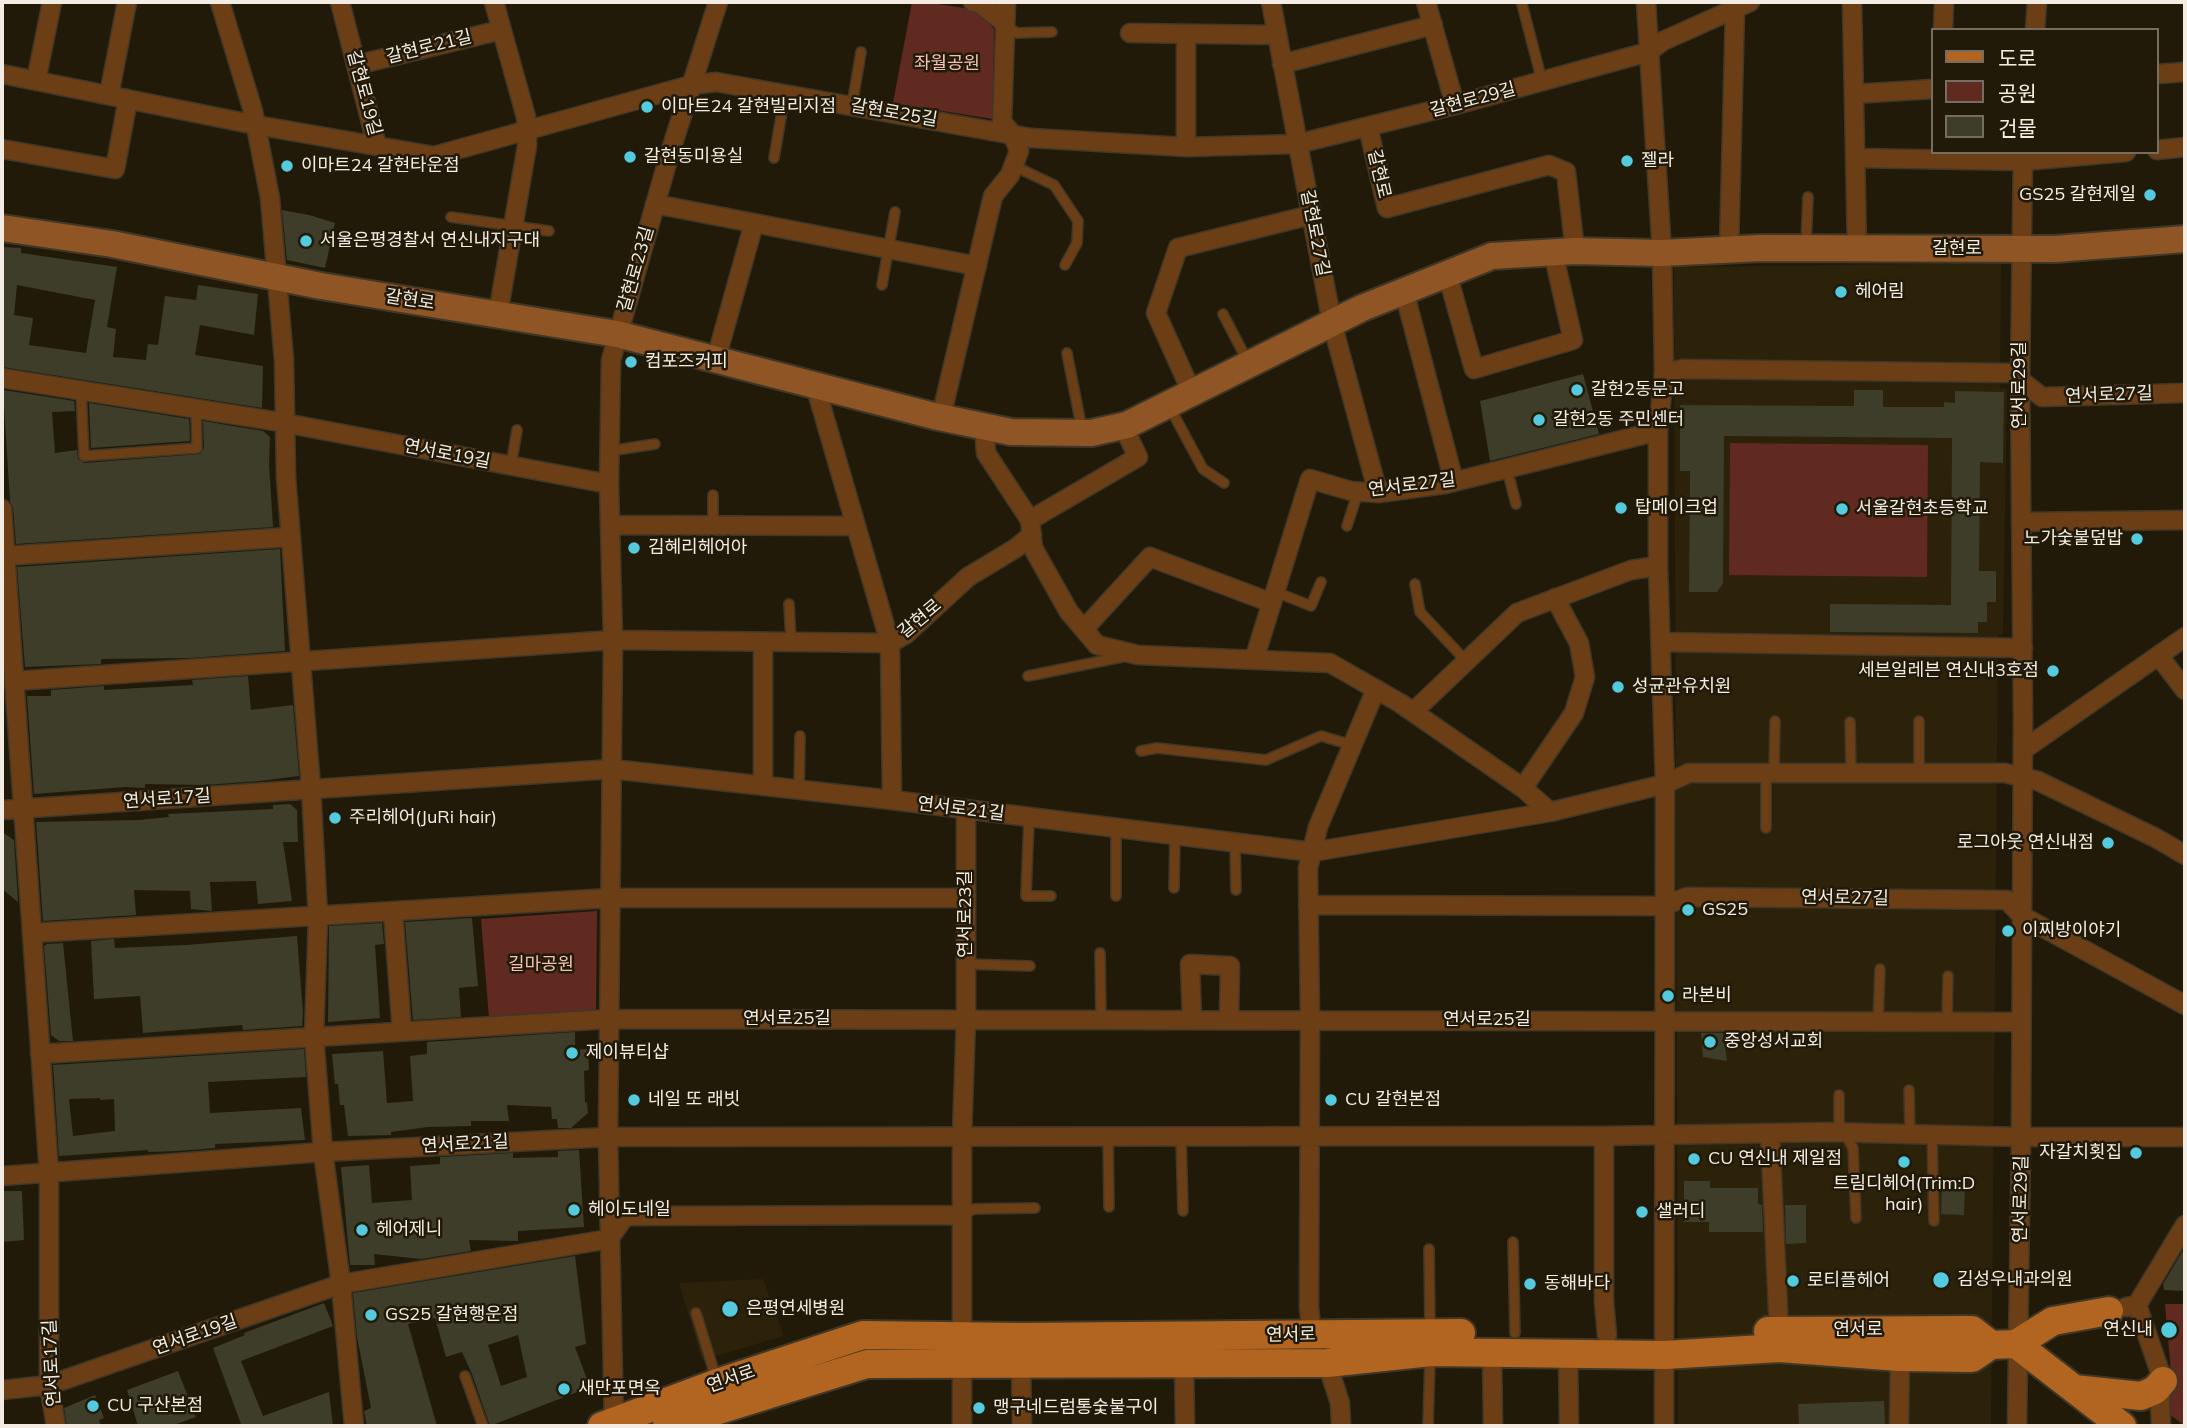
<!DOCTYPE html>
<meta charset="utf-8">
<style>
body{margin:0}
#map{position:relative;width:2187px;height:1428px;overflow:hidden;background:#221a09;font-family:Mulish,"Noto Sans KR",sans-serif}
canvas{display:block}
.frame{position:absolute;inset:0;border:4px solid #f2ece2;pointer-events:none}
.legend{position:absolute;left:1931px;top:28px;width:228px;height:126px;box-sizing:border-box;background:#221a09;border:2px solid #756e60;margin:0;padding:9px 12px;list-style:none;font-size:21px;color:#f2ece2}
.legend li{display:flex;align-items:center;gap:14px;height:35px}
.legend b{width:35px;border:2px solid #756e60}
</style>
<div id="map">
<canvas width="2187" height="1428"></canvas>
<div class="frame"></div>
<ul class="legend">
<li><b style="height:9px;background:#b16520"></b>도로</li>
<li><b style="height:19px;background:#602a20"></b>공원</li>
<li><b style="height:19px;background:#3d3d2a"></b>건물</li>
</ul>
</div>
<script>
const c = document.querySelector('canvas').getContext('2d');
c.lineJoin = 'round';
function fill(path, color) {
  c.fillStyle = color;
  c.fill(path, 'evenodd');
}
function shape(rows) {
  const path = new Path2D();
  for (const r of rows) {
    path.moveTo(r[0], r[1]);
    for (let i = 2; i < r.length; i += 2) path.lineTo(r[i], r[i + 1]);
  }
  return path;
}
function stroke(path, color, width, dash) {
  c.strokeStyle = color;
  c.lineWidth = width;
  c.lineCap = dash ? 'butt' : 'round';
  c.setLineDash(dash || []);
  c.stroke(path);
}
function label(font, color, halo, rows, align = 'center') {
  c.font = font + ' Mulish,"Noto Sans KR",sans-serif';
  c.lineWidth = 5;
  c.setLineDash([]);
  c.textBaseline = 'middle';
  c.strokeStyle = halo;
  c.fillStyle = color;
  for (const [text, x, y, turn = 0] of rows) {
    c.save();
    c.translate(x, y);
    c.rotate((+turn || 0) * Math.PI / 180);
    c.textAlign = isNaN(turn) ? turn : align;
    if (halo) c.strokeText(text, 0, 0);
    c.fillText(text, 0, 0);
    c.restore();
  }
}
fill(shape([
 [2001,263,2000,388,2007,389,2003,634,1998,635,1991,1426,1678,1426,1674,267],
 [763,1279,784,1336,702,1360,679,1283]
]), '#2c2109');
fill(shape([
 [912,2,925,2,977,10,994,29,993,119,893,103],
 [1730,443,1928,445,1927,577,1729,575],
 [597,911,596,1011,489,1018,481,919],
 [2165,1304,2185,1304,2185,1426,2169,1414,2165,1400,2172,1383]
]), '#602a20');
fill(shape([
 [282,210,309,215,335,223,325,268,287,260],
 [2,247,21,248,21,253,117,267,107,327,116,329,113,357,146,360,148,344,158,345,165,296,196,300,198,285,258,294,254,335,200,325,195,355,263,366,262,408,2,367],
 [17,285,95,300,86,353,29,345,33,318,14,315],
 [1583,374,1599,434,1490,461,1480,401],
 [3,390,74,401,75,411,52,412,55,453,77,450,78,459,84,463,200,454,204,448,203,421,263,431,270,437,269,464,273,527,16,544,13,508,10,501],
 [1854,390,1883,390,1883,407,1944,407,1944,402,1955,403,1955,391,2004,392,2003,463,1980,462,1979,571,1996,571,1996,602,1987,602,1987,622,1978,622,1978,633,1830,632,1830,604,1951,605,1952,438,1724,436,1723,583,1717,592,1689,592,1690,471,1680,471,1680,405,1854,406],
 [89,403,189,419,190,441,91,448],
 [280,549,285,651,190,658,101,659,101,664,25,667,17,567],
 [248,676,251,710,293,705,299,776,259,781,205,785,145,784,145,788,125,787,34,794,27,696,51,696,51,690,104,686,104,690,193,685,192,680],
 [290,804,297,810,298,842,283,842,292,901,258,904,256,881,210,882,212,911,191,909,190,891,134,890,136,915,43,921,36,822,139,820,169,817,168,814,273,809,273,805],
 [2,832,14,840,18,902,2,889],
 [472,918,478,986,459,988,461,1017,413,1020,405,922],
 [382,923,384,944,375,945,380,1018,328,1022,329,926],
 [297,936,303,1013,302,1026,243,1030,242,1025,143,1033,140,996,94,999,91,941,114,939,115,948,186,945],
 [63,943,73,1041,59,1041,51,1035,44,946,47,944],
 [575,1032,575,1050,588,1049,589,1070,584,1071,585,1103,587,1102,588,1113,571,1128,558,1128,557,1119,552,1119,551,1107,507,1105,509,1121,471,1121,471,1126,428,1127,391,1132,391,1135,348,1136,344,1105,340,1105,338,1084,335,1084,332,1054,383,1051,387,1103,413,1101,410,1056,427,1054,427,1042],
 [1701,1033,1723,1033,1727,1061,1703,1057],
 [304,1049,306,1077,208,1082,210,1113,301,1108,305,1140,215,1144,215,1148,177,1151,148,1152,148,1150,59,1156,53,1065],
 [100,1098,100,1100,114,1099,115,1131,73,1136,69,1099],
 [579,1150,584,1227,518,1231,518,1241,469,1240,471,1251,421,1259,374,1254,375,1265,350,1265,341,1167,369,1165,372,1203,412,1200,410,1166,440,1164,440,1157,513,1153,513,1158,558,1157,558,1151],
 [1684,1181,1710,1181,1710,1188,1758,1188,1758,1204,1762,1205,1763,1232,1709,1232,1709,1222,1684,1222],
 [1942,1183,1965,1184,1964,1215,1941,1214],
 [2,1191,22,1191,24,1240,2,1242],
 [1785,1205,1806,1205,1806,1243,1786,1244],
 [2185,1247,2185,1291,2164,1290,2163,1284],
 [575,1256,586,1344,575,1347,590,1387,490,1426,472,1374,462,1352,446,1357,435,1318,408,1324,437,1426,367,1426,364,1411,371,1408,357,1337,353,1293],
 [518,1335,527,1377,501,1386,488,1345],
 [324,1303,333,1326,241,1361,263,1416,329,1392,333,1426,239,1426,241,1424,213,1348,245,1335,244,1333],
 [178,1371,196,1417,171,1426,138,1426,127,1390],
 [95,1395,104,1418,99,1420,101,1426,67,1426,64,1408],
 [1884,1401,1885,1426,1799,1426,1798,1404]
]), '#3d3d2a');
const lane = shape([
 [1522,4,1542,81],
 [1005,24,1016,33,1052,32],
 [852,105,861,52],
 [774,158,785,94],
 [1014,166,1054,185,1078,221,1077,243,1065,265],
 [451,217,549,231],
 [1806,244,1808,197],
 [882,285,895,212],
 [1223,314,1248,362],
 [1067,353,1082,430],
 [81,390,84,456,197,448,196,409],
 [1169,406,1203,469,1224,483],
 [609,451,655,444],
 [511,466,517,430],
 [1507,469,1516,504],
 [713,525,713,495],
 [1347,526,1358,492],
 [1415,584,1420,612,1466,661],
 [1276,592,1311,606,1321,582],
 [789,604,791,642],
 [1028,676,1122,657],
 [1850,722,1851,773],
 [1141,751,1157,748,1266,760,1321,736,1352,745],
 [1774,773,1775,721],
 [1919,773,1919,721],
 [799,789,800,736],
 [1029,818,1026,896,1051,896],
 [1116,828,1116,896],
 [1766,828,1766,773],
 [1235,842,1236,890],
 [1174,888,1175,835],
 [1100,953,1101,1018],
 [966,964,1030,966],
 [1878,1022,1880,969],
 [1947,1022,1948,976],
 [1909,1090,1910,1134],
 [1839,1095,1839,1123,1853,1148,1856,1218],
 [1932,1135,1934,1221],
 [1108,1136,1109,1207],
 [1181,1136,1183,1211],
 [962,1215,974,1209,1035,1208],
 [1513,1242,1515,1333],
 [1429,1249,1430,1328],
 [696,1313,716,1378],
 [465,1376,483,1426],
 [1428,1426,1430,1357]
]);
const street = shape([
 [220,2,253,111,270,198,284,360,286,477,311,788,318,917,314,1036,323,1152,341,1284,354,1426],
 [340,2,377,146],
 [494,2,526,117,527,131,527,146,498,314],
 [973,2,979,3,1005,23],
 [1271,2,1332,323,1378,493],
 [1426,2,1455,105],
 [1646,2,1662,253,1664,373,1658,431,1658,566,1665,784,1664,1426],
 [1852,2,1857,249],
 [1943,30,1944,2],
 [2035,30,2037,2],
 [1130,33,1277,35],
 [1282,64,1433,25],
 [356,65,501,30],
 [2,74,256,125,434,156,691,85,716,82,1031,138,1186,147,1297,144,1455,105,1648,52,1663,41,1750,2],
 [2157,74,2185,72],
 [36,81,52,2],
 [1854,94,1933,89],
 [109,95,127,2],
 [1368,127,1387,208,1549,165,1566,172,1575,251],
 [1186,147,1186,34],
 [2,149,115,169,128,99],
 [2157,150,2185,147],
 [1857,158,2023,161,2126,152],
 [655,204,977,266],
 [1729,250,1735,9],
 [1447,273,1474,369,1573,340,1553,252],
 [1404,291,1454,482],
 [716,359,754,223],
 [1664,373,1683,369,2011,373,2042,397,2185,393],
 [2,378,274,421,609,484],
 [815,385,890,643,892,800],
 [1192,393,1156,313,1178,248,1311,215],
 [941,417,993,196,1010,175,1019,151,1013,135,1002,122,1006,2],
 [984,426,986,453,1030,520,1033,548,1069,612,1097,645,1138,655,1330,663,1400,703,1523,788,1550,812],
 [2,509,49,1173,49,1385,56,1426],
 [1030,520,1138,457,1123,426],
 [2021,522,2185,520],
 [610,525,856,526],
 [5,556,291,537],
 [1084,629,1150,557,1272,603],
 [1661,642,2023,648],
 [890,643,906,634,968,577,1016,548,1032,535],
 [2159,656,2185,690],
 [1254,660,1310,479,1351,491,1378,493,1445,484,1658,431],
 [14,681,613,640,890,643],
 [1413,712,1517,613,1631,570,1658,566],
 [2023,750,2185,637],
 [763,786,763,642],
 [1523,788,1574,713,1585,677,1579,643,1555,598],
 [2,810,612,769,892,800,1312,852,1550,812,1665,784,1689,773,2005,773,2038,781,2156,838,2185,855],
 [1308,905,1663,906,1687,897,2007,900,2022,916,2185,1005],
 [393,912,402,1031],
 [32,933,610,898,966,898],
 [1192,1019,1190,964,1230,966,1229,1019],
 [40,1054,608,1019,2020,1022],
 [1770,1134,1779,1331],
 [1604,1136,1604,1301,1607,1335],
 [2,1176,323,1152,608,1137,1604,1136,1829,1132,2021,1137,2185,1137],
 [2137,1305,2163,1381,2160,1399,2161,1426],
 [2126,1307,2137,1305,2185,1225],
 [1312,1334,1309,1308,1310,1019,1308,868,1318,827,1376,689],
 [962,1337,962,1135,966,1018,966,810],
 [1492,1352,1493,1426],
 [1568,1353,1569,1426],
 [1184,1363,1185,1426],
 [1327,1363,1340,1403,1341,1426],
 [962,1365,962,1426],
 [1021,1365,1022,1426],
 [2,1390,49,1385,341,1284,609,1239,625,1216,962,1215],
 [614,1426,608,1137,613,640,609,484,611,360,669,156,718,2],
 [1899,1426,1900,1357],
 [2017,1426,2021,1137,2023,717,2020,380,2023,152]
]);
const secondary = shape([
 [2,228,112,244,321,286,617,334,934,416,1011,432,1091,433,1127,425,1362,308,1492,256,1575,251,1662,253,1761,248,2055,249,2185,239]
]);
const primary = shape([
 [1768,1331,1972,1330,1991,1345],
 [2016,1344,2053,1321,2109,1311],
 [2074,1389,2141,1396,2155,1390,2163,1381],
 [602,1426,717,1383,863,1335,1021,1337,1461,1333],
 [667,1426,867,1364,1327,1363,1431,1352,1665,1355,1779,1348,1900,1357,1972,1358,1991,1345,2016,1344,2122,1426]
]);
stroke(lane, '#3f3727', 12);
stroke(street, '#3f3727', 21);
stroke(secondary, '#3f3727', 30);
stroke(primary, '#3f3727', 32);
stroke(lane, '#6c3e16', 9);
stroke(street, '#6c3e16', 18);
stroke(secondary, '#905524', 26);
stroke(primary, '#b16520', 28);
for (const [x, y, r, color] of [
 [647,107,7,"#54cade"],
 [630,157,7,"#54cade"],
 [1627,161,7,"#54cade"],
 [287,166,7,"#54cade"],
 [2150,195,7,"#54cade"],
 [306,241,7,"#54cade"],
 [1841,292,7,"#54cade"],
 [631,362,7,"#54cade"],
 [1577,390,7,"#54cade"],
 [1539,420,7,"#54cade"],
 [1621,508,7,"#54cade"],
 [1842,509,7,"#54cade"],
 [2137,539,7,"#54cade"],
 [634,548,7,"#54cade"],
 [2053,671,7,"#54cade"],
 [1618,687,7,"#54cade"],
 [335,818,7,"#54cade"],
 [2108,843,7,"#54cade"],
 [1688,910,7,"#54cade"],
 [2008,931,7,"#54cade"],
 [1668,996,7,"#54cade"],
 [1710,1042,7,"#54cade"],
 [572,1053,7,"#54cade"],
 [634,1100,7,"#54cade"],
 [1331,1100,7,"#54cade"],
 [2136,1153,7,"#54cade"],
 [1694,1159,7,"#54cade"],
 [1904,1162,7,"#54cade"],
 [574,1210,7,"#54cade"],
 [1642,1212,7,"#54cade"],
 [362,1230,7,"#54cade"],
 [1941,1280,9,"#54cade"],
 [1793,1281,7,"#54cade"],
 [1530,1284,7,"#54cade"],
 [730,1309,9,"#54cade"],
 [371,1315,7,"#54cade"],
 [2169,1330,9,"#54cade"],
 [564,1389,7,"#54cade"],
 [93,1406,7,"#54cade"],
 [979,1408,7,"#54cade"]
]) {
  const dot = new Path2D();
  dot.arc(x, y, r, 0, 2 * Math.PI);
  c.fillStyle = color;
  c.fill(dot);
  stroke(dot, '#221a09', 2.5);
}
label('18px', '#f2ece2', '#221a09', [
 ["갈현로21길",429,47,-14],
 ["갈현로19길",364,93,75],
 ["갈현로29길",1473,100,-15],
 ["갈현로25길",894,113,10],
 ["갈현로",1379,174,77],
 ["갈현로27길",1315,233,79],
 ["갈현로",1957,249],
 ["갈현로23길",636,269,-74],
 ["갈현로",410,300,9],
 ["연서로29길",2020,385,-90],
 ["연서로27길",2109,395,-2],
 ["연서로19길",447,454,11],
 ["연서로27길",1412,485,-7],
 ["갈현로",920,619,-40],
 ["연서로17길",167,799,-4],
 ["연서로21길",961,809,7],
 ["연서로27길",1845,898,1],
 ["연서로23길",966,914,-90],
 ["연서로25길",787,1019],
 ["연서로25길",1487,1020],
 ["연서로21길",465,1144,-3],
 ["연서로29길",2021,1199,-89],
 ["연서로",1858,1330],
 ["연서로19길",195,1335,-19],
 ["연서로",1291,1335,-1],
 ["연서로17길",52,1363,-93],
 ["연서로",731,1379,-19]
]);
label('18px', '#f4c0b5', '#221a09', [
 ["좌월공원",947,64],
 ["길마공원",541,965]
]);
label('18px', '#f2ece2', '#221a09', [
 ["이마트24 갈현빌리지점",661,107],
 ["갈현동미용실",644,157],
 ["젤라",1641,161],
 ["이마트24 갈현타운점",301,166],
 ["GS25 갈현제일",2136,195,"right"],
 ["서울은평경찰서 연신내지구대",320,241],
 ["헤어림",1855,292],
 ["컴포즈커피",645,362],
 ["갈현2동문고",1591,390],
 ["갈현2동 주민센터",1553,420],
 ["탑메이크업",1635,508],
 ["서울갈현초등학교",1856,509],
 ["노가숯불덮밥",2123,539,"right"],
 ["김혜리헤어아",648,548],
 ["세븐일레븐 연신내3호점",2039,671,"right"],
 ["성균관유치원",1632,687],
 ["주리헤어(JuRi hair)",349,818],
 ["로그아웃 연신내점",2094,843,"right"],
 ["GS25",1702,910],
 ["이찌방이야기",2022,931],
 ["라본비",1682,996],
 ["중앙성서교회",1724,1042],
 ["제이뷰티샵",586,1053],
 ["네일 또 래빗",648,1100],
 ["CU 갈현본점",1345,1100],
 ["자갈치횟집",2122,1153,"right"],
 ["CU 연신내 제일점",1708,1159],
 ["트림디헤어(Trim:D",1904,1184,"center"],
 ["hair)",1904,1205,"center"],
 ["헤이도네일",588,1210],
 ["샐러디",1656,1212],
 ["헤어제니",376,1230],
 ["김성우내과의원",1957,1280],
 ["로티플헤어",1807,1281],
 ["동해바다",1544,1284],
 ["은평연세병원",746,1309],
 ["GS25 갈현행운점",385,1315],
 ["연신내",2153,1330,"right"],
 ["새만포면옥",578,1389],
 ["CU 구산본점",107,1406],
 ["맹구네드럼통숯불구이",993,1408]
], 'left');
</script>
